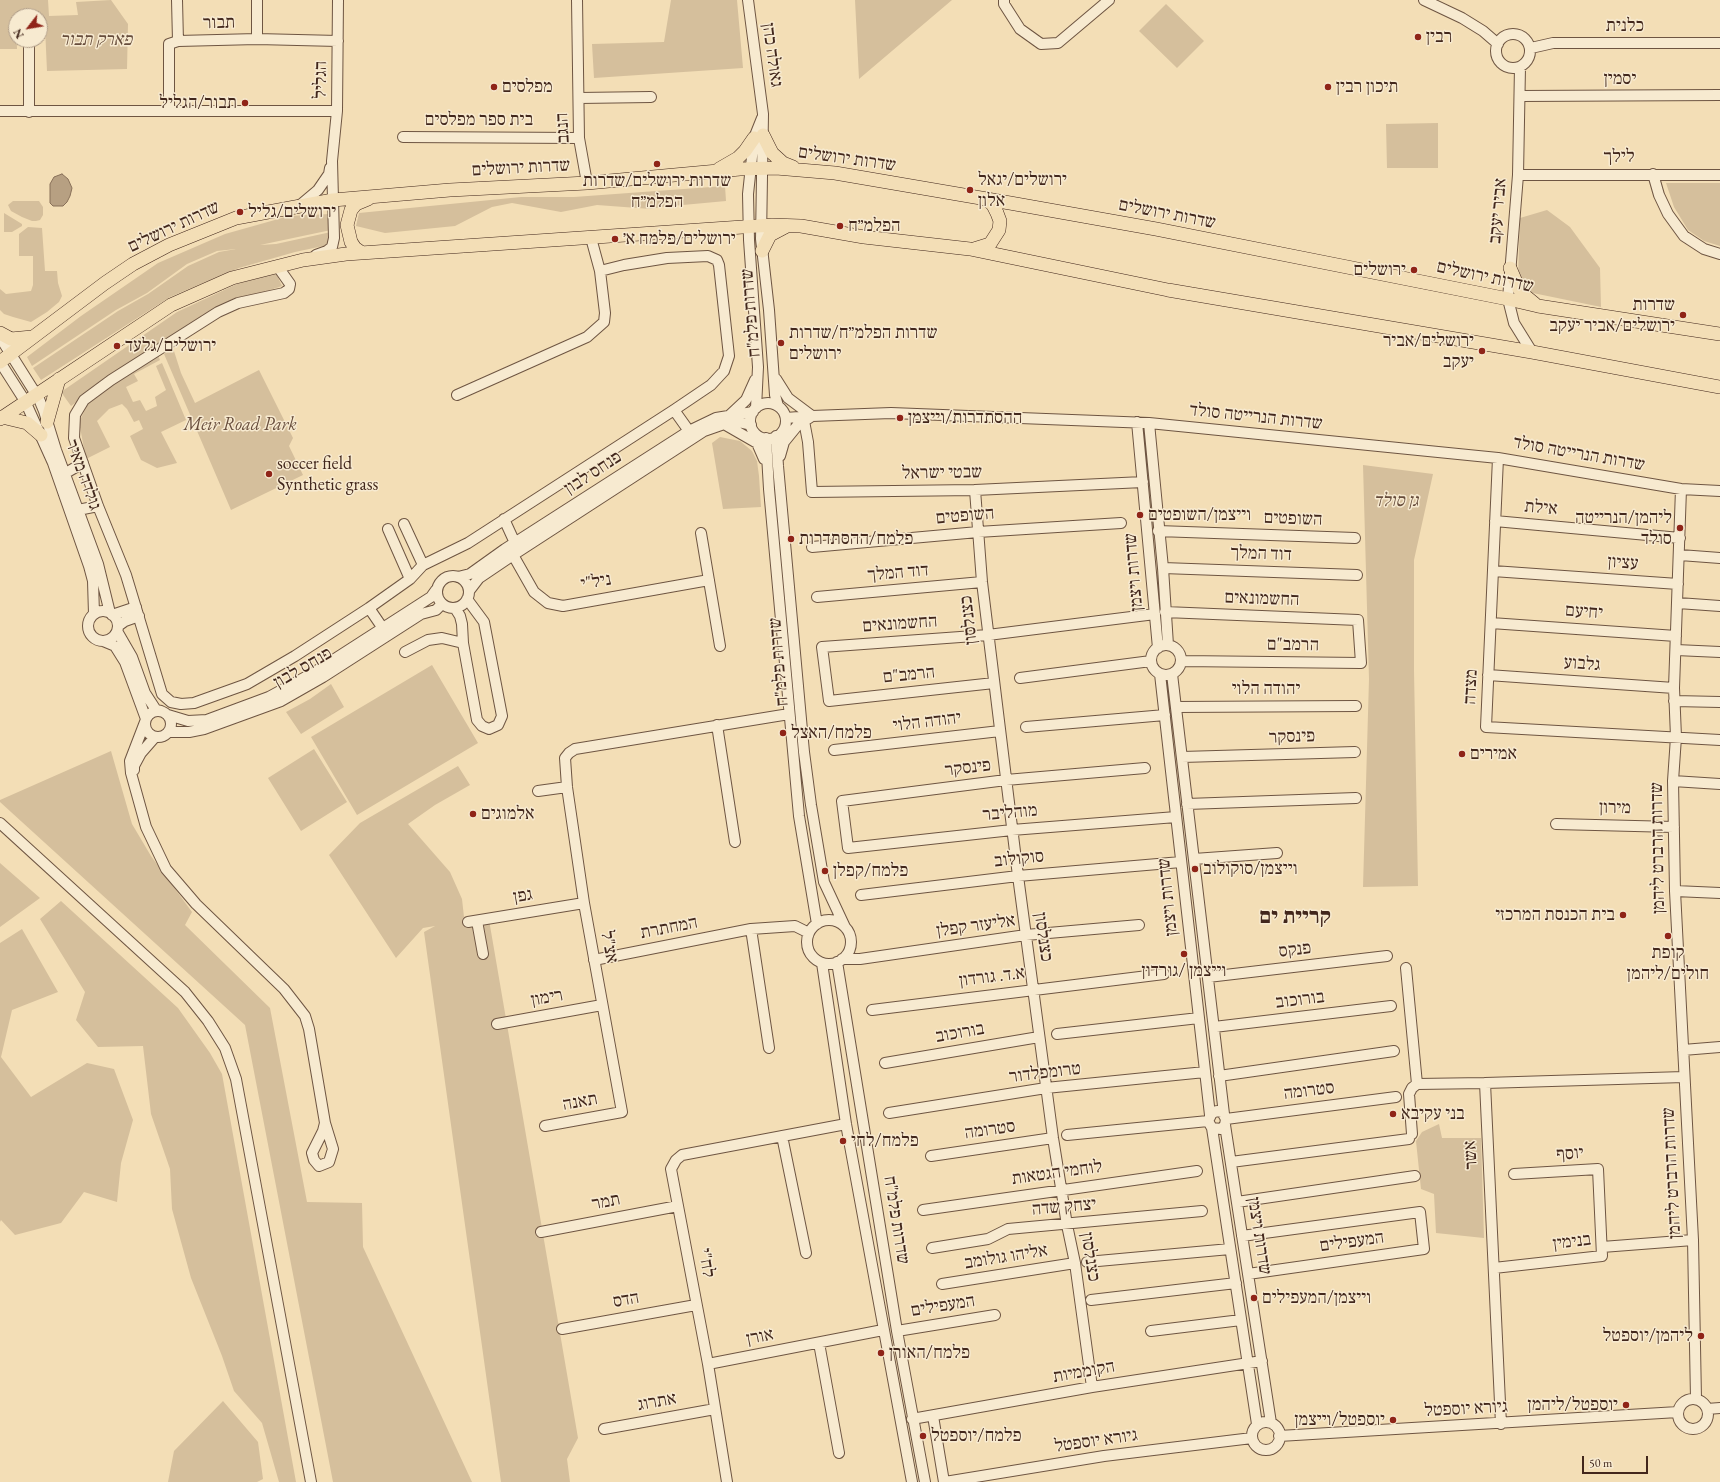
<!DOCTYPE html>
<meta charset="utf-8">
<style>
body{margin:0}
#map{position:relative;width:1720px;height:1482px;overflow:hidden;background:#f3deb6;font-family:"EB Garamond",serif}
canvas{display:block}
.north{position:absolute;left:8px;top:8px;width:40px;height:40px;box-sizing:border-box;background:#f7ead0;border:1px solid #af9c88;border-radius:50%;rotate:239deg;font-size:11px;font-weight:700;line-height:16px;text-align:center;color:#42271c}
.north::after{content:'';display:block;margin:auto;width:14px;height:18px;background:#8f2418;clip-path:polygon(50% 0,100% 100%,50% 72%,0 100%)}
.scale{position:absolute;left:1582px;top:1456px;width:66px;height:18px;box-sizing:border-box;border:2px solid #42271c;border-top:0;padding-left:5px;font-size:12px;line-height:14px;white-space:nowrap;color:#42271c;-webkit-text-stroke:3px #f7ead0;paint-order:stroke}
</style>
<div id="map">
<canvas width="1720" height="1482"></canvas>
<div class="north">N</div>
<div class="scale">50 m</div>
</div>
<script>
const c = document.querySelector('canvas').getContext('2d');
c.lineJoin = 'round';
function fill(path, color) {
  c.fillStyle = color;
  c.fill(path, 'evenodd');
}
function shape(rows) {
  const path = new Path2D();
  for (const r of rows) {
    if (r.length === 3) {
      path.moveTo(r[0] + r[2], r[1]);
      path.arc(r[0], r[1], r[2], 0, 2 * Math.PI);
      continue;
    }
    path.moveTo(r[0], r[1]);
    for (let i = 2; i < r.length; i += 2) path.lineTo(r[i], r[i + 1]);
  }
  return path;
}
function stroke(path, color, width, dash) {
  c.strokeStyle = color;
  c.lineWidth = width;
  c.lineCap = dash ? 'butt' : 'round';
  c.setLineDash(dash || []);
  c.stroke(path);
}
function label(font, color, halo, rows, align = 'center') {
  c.font = font + ' "EB Garamond","Frank Ruhl Libre",serif';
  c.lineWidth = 3;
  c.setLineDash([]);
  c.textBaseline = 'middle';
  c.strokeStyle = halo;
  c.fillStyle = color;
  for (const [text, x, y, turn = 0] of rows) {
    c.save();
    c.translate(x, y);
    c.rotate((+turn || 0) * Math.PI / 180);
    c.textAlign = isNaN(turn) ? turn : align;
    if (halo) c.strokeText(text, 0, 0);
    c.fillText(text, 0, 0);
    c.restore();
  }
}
fill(shape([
 [0,0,48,0,49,16,78,15,76,2,111,0,128,24,127,69,47,71,45,27,40,27,40,16,16,16,17,49,0,49],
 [671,0,737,0,743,68,594,78,592,44,664,42],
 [855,0,952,0,859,79],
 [1166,4,1204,41,1177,68,1139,31],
 [1438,123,1438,168,1387,168,1386,124],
 [1666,183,1720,183,1720,246,1704,241,1688,230,1674,207],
 [725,186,726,201,661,207,651,209,597,205,561,212,512,203,492,207,455,226,385,233,356,226,359,213,521,197,574,197],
 [13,201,39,201,43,207,43,215,40,220,36,221,32,221,22,217,11,211,8,205],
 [1547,210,1570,227,1600,268,1601,307,1528,292,1518,276,1520,218],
 [4,213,22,224,22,226,12,232,4,232],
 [330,214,331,230,260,245,276,244,331,232,328,245,295,252,239,268,170,297,41,380,33,368,118,311,148,294,188,266,219,252,236,249,217,251,187,264,147,293,116,310,32,366,27,357,81,316,158,263,225,234,289,216],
 [28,227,42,228,45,271,57,271,58,283,62,296,59,302,47,312,31,322,13,317,4,314,0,310,0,289,6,294,31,291,33,285,33,256,19,256,19,234],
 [276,273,282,286,243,299,87,394,71,406,61,392,177,312,237,284],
 [173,348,181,373,195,403,259,370,293,438,289,446,303,475,231,510,164,354],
 [157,353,160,360,134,374,138,381,126,387,133,402,140,400,146,411,157,406,155,397,166,390,156,366,162,363,186,420,161,432,177,463,157,468,141,460,130,436,143,429,139,420,134,422,127,409,122,404,109,409,97,421,110,447,86,459,79,422,88,404,113,382],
 [720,437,740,441,752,451,757,461,759,476,761,507,723,509,712,443],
 [1363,465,1433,474,1414,560,1414,671,1418,886,1363,887,1369,679],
 [432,665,478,743,357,815,311,737],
 [331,684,344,707,301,734,286,712,310,699],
 [314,749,347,802,301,831,268,778],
 [111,751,132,824,151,856,192,912,185,925,270,1008,307,1202,362,1203,363,1247,472,1482,333,1482,245,1025,0,802,0,800],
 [458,766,470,785,435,805,408,824,450,872,462,899,464,917,488,914,578,1438,567,1459,570,1482,501,1482,424,932,435,926,423,928,396,958,329,855,360,823],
 [0,863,40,898,0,927],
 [61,901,178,1008,210,1053,222,1074,296,1482,279,1482,262,1423,234,1391,222,1356,191,1278,172,1209,170,1169,151,1114,143,1046,98,1047,76,1020,85,992,40,919],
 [22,929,58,992,12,1010,1,1057,31,1097,87,1063,114,1069,133,1120,121,1163,117,1202,84,1192,61,1223,15,1235,1,1220,0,1222,0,943],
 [1439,1124,1442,1138,1481,1138,1484,1238,1436,1233,1434,1194,1421,1189,1416,1141,1422,1132],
 [223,1401,258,1442,263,1479,257,1482,168,1482,174,1451]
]), '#d5bf9c');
const water = shape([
 [62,174,68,179,72,188,70,196,67,202,63,206,53,206,50,203,50,184,54,177,62,174]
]);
fill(water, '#b7a082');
stroke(water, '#887059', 1);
const minor = shape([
 [177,0,178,41],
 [257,0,257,39],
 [577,0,579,138,587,183],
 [748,0,763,114,761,239,769,310,775,395,778,406],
 [1004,0,1004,4,1020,29,1041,44,1058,43,1109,0],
 [1424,0,1462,18,1483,31,1498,44],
 [1513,51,17],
 [29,40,29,112],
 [1531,48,1553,43,1720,43],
 [1520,67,1518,175,1508,299,1514,323,1532,352],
 [1520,96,1720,95],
 [579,98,651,97],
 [0,111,337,111],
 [169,111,169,44,178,41,257,39,338,41],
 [403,137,579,138],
 [1653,174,1659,195,1668,214,1684,236,1704,249,1720,254],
 [1518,175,1720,175],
 [299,206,318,190,329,174,330,168],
 [316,255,327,251,332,247,334,238,332,161,337,111,338,0],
 [278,267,290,284,289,289,284,293,238,303,218,312,111,380,84,400,75,415,74,438,98,506,126,575,162,694,171,702,181,704,194,703,247,684,295,656,369,608,410,579,423,565,468,543,674,410,711,385,724,371,729,356,719,265,717,260,708,256,667,258,624,265,600,271],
 [0,337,39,399,44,411,56,450,98,564,110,613],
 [0,362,25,401,53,463,89,566,93,581,94,614],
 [776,379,788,398,812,416,797,426,784,442,780,456],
 [457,395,587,337,604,322,605,313,600,271,591,238],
 [768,421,18],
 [756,408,758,367,749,240,748,194,754,138,762,118],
 [674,410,689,431],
 [730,415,746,400,755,380],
 [786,418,812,416,891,413,1149,423,1498,458,1681,489,1720,491],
 [804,421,808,442,812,492,975,490,1143,482],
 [1137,422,1158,648],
 [1149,423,1163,568,1168,645],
 [724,424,757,443,764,459],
 [776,436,778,466,804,752,811,805,824,882,845,927],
 [766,438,769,489,799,816,817,924],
 [1498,458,1486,727,1720,740],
 [64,474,83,463],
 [1681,489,1674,688,1676,737,1673,781,1675,891,1693,1240,1696,1399],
 [975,490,982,582,1018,876,1053,1138,1067,1225,1075,1263,1092,1387],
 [78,510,98,506],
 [504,519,515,543],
 [1495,521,1680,538],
 [404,524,423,565],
 [388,529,410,579],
 [1158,531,1355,538],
 [701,533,720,646],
 [812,547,978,532,1121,523],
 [513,555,534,592,548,603,563,606,709,580],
 [1680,555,1720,558],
 [1163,568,1357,575],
 [1493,571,1678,584],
 [453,592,16],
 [458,577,470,574,505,549,689,431,716,418,753,412],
 [469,591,479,578,513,555,704,431,724,424,738,422,751,425],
 [817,597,982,582],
 [1678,603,1720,606],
 [369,608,382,627],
 [455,608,460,616,462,624,463,643,477,720,482,726,489,729,498,725,502,716,484,622,467,599],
 [103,626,15],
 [1165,612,1358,620,1361,663,1181,661],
 [112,615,136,607],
 [1491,623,1676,636],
 [118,626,125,621,139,616],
 [117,631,132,657,145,693,156,710,161,711],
 [103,641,115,646,125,662,146,719],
 [1166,660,15],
 [1676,650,1720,652],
 [405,652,428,640,442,638,463,643],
 [1160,674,1210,1115],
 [1172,674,1224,1114],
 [1488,675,1674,688],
 [1020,678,1151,661],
 [994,683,829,701,822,647,988,635,1155,614],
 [1674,701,1720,702],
 [1176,707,1356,706],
 [158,724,13],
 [168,715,188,721,207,720,269,697,313,673,431,597,436,590],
 [145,722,130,761,131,773,146,827,166,869,196,904,284,989,305,1016,309,1029,325,1123,333,1149,329,1162,319,1166,314,1160,312,1153,323,1131,325,1123],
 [717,725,735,842],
 [1026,727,1165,715],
 [169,732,189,732,204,729,281,701,323,677,421,614,436,610,442,604],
 [834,750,1000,731],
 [1182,757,1355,752],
 [1145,768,1006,780,842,801,848,848,1012,830,1176,817],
 [134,770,134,766,141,753,155,737],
 [1673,781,1720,784],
 [538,791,567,787],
 [1187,804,1356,798],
 [0,823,185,992,208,1021,225,1048,236,1079,311,1482],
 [1556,824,1674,827],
 [1194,859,1277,853],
 [1675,891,1720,893],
 [861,895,1018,876,1181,862],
 [829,942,22],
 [477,921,483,954],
 [468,922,584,903],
 [751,929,769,1048],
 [842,959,860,959,1026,935,1139,925],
 [594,960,751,929,795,926,809,933],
 [837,962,897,1331,925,1482],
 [822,963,846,1124,912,1482],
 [1406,968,1417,1084,1485,1083],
 [1208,977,1387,956],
 [872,1010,1164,974],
 [497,1024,602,1005],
 [1214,1027,1391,1006],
 [1057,1034,1199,1018],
 [1683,1050,1720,1047],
 [885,1063,1039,1037],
 [1219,1076,1394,1051],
 [889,1113,1046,1088,1205,1072],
 [1226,1119,1396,1097],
 [1225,1125,1271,1423],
 [545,1126,622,1112,584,903,567,787,565,758,569,753,575,749,789,714],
 [1212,1128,1221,1129,1225,1125,1226,1119,1222,1112,1217,1111,1212,1113,1208,1121,1212,1128,1257,1424],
 [1412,1134,1409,1094,1412,1088,1417,1084],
 [1067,1135,1208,1121],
 [782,1136,806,1253],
 [931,1156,1053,1138],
 [1231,1162,1409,1139],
 [1237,1202,1415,1176],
 [923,1210,1197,1171],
 [541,1232,678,1206],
 [1242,1236,1420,1212,1424,1249,1248,1274],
 [1602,1247,1693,1240],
 [932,1248,988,1239,1008,1229,1202,1211],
 [1087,1262,1230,1249],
 [1494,1268,1602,1256,1598,1169,1514,1174],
 [942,1284,1075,1263],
 [1091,1300,1236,1283],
 [562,1329,696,1305],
 [897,1331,995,1315],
 [1151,1331,1241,1320],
 [819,1343,839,1453],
 [708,1364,883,1330],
 [1693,1414,15],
 [1707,1409,1720,1408],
 [933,1416,944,1482],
 [912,1419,1092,1387,1262,1361],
 [1266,1436,14],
 [1501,1424,1485,1083,1684,1077],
 [604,1429,715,1409],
 [1279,1436,1678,1412],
 [727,1482,708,1364,671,1169,676,1160,682,1155,846,1124],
 [945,1482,1104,1456,1252,1438]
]);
const major = shape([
 [763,135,772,153,783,163,793,167],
 [719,169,738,158,745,151,754,138],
 [974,249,990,244,999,230,1000,221,997,213,993,205,986,199],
 [762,251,770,235,787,226],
 [362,253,355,248,351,242,347,225,351,210,356,204,368,199],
 [1510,268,1519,289,1524,295,1535,304],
 [0,333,11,339,32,337],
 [0,362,105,283,133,264,169,245,236,218,333,200,450,190,587,183,740,169,776,168,835,173,1010,203,1156,229,1508,299,1538,306,1720,334],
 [2,417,27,423,41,435],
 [0,419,171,305,232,278,303,260,346,254,772,225,801,226,864,237,970,249,1168,290,1532,352,1720,387],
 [47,422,59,379]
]);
stroke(minor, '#6e5542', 12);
stroke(major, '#42271c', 14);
stroke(minor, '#f7ead0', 10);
stroke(major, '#f3deb6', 13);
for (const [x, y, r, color] of [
 [1418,37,4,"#8f2418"],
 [494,87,4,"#8f2418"],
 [1328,87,4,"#8f2418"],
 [245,103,4,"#8f2418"],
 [657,164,4,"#8f2418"],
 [970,190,4,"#8f2418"],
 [240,212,4,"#8f2418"],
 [840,226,4,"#8f2418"],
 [615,239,4,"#8f2418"],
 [1414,270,4,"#8f2418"],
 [1683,315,4,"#8f2418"],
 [781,343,4,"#8f2418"],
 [117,346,4,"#8f2418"],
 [1482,351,4,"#8f2418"],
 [900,418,4,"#8f2418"],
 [269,474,4,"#8f2418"],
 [1140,515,4,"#8f2418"],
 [1680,528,4,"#8f2418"],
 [791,539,4,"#8f2418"],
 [783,733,4,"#8f2418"],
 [1462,754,4,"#8f2418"],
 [473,814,4,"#8f2418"],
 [1195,869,4,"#8f2418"],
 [825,871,4,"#8f2418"],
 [1623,915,4,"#8f2418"],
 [1668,936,4,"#8f2418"],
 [1184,954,4,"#8f2418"],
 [1393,1114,4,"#8f2418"],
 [843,1141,4,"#8f2418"],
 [1254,1298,4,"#8f2418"],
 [1701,1336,4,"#8f2418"],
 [881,1353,4,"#8f2418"],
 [1626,1405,4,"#8f2418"],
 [1393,1420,4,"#8f2418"],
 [923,1436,4,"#8f2418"]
]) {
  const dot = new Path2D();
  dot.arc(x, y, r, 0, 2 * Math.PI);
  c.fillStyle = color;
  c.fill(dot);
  stroke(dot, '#f7ead0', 1.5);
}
label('18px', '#42271c', '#f7ead0', [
 ["תבור",219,23,-1],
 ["כלנית",1625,26],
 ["גאולה כהן",772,55,82],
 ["יסמין",1620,79],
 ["הגליל",321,80,-89],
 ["בית ספר מפלסים",479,120],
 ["הנגב",563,128,-93],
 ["לילך",1619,157,-1],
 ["שדרות ירושלים",847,159,8],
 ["שדרות ירושלים",521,168,-3],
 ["אביר יעקב",1498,211,-85],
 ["שדרות ירושלים",1167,214,11],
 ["שדרות ירושלים",174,227,-25],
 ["שדרות ירושלים",1485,277,12],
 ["שדרות פלמ\"ח",751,313,-95],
 ["שדרות הנרייטה סולד",1256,417,6],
 ["שדרות הנרייטה סולד",1579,454,10],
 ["פנחס לבון",593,473,-33],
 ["שבטי ישראל",942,473,-1],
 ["גולדה מאיר",83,475,70],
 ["אילת",1541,508,5],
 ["השופטים",965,516,-5],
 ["השופטים",1293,519,2],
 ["דוד המלך",1261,554,2],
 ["עציון",1623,563,4],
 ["שדרות ויצמן",1134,572,-95],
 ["דוד המלך",898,573,-5],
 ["ניל\"י",596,582,-10],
 ["החשמונאים",1262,599,2],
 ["יחיעם",1584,612,4],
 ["כצנלסון",969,620,-97],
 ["החשמונאים",900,624,-4],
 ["הרמב\"ם",1293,645,1],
 ["שדרות פלמ\"ח",779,662,-95],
 ["גלבוע",1582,664,4],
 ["פנחס לבון",303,668,-30],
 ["הרמב\"ם",909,675,-6],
 ["מצדה",1471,687,-87],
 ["יהודה הלוי",1266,689],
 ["יהודה הלוי",927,722,-7],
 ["פינסקר",1292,737,-2],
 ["פינסקר",968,768,-7],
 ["מירון",1615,808,1],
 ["מוהליבר",1010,813,-5],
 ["שדרות הרברט ליהמן",1658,848,-91],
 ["סוקולוב",1019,859,-6],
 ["גפן",523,896,-10],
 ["שדרות ויצמן",1168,897,-96],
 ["אליעזר קפלן",976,926,-8],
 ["המחתרת",669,928,-11],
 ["כצנלסון",1043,937,82],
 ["אצ\"ל",609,947,80],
 ["פנקס",1295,950,-7],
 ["א.ד. גורדון",992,977,-7],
 ["רימון",547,998,-10],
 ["בורוכוב",1300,1000,-7],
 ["בורוכוב",960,1033,-10],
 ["טרומפלדור",1045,1073,-7],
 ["סטרומה",1309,1091,-7],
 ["תאנה",580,1102,-10],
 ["סטרומה",990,1130,-8],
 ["יוסף",1570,1154,-4],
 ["אשר",1471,1155,-93],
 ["לוחמי הגטאות",1057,1173,-8],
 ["שדרות הרברט ליהמן",1672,1173,-93],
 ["תמר",606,1202,-11],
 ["יצחק שדה",1064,1207,-5],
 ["שדרות פלמ\"ח",896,1220,81],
 ["שדרות ויצמן",1259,1236,81],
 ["המעפילים",1352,1242,-8],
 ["בנימין",1572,1242,-7],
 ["אליהו גולומב",1006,1257,-9],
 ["כצנלסון",1090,1257,81],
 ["לח\"י",706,1263,80],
 ["הדס",626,1300,-10],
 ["המעפילים",943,1306,-9],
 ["אורן",760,1337,-11],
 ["הקוממיות",1084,1372,-10],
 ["אתרוג",657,1402,-10],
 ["גיורא יוספטל",1466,1409,-3],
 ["גיורא יוספטל",1096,1441,-8]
]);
label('18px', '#42271c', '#f7ead0', [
 ["רבין",1426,37],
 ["מפלסים",502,87],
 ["תיכון רבין",1336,87],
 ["תבור/הגליל",237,103,"right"],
 ["ירושלים/יגאל",978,180],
 ["אלון",978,201],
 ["שדרות ירושלים/שדרות",657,181,"center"],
 ["הפלמ״ח",657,202,"center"],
 ["ירושלים/גליל",248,212],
 ["הפלמ״ח",848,226],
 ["ירושלים/פלמח א׳",623,239],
 ["ירושלים",1406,270,"right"],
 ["שדרות",1675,305,"right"],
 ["ירושלים/אביר יעקב",1675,326,"right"],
 ["שדרות הפלמ״ח/שדרות",789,333],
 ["ירושלים",789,354],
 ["ירושלים/אביר",1474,341,"right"],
 ["יעקב",1474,362,"right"],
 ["ירושלים/גלעד",125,346],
 ["ההסתדרות/וייצמן",908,418],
 ["soccer field",277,464],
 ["Synthetic grass",277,485],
 ["וייצמן/השופטים",1148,515],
 ["ליהמן/הנרייטה",1672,518,"right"],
 ["סולד",1672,539,"right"],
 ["פלמח/ההסתדרות",799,539],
 ["פלמח/האצל",791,733],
 ["אמירים",1470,754],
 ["אלמוגים",481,814],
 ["וייצמן/סוקולוב",1203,869],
 ["פלמח/קפלן",833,871],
 ["בית הכנסת המרכזי",1615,915,"right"],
 ["קופת",1668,953,"center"],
 ["חולים/ליהמן",1668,974,"center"],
 ["וייצמן /גורדון",1184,971,"center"],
 ["בני עקיבא",1401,1114],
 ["פלמח/לחי",851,1141],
 ["וייצמן/המעפילים",1262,1298],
 ["ליהמן/יוספטל",1693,1336,"right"],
 ["פלמח/האורן",889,1353],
 ["יוספטל/ליהמן",1618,1405,"right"],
 ["יוספטל/וייצמן",1385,1420,"right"],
 ["פלמח/יוספטל",931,1436]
], 'left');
label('italic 18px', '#674d3c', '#f7ead0', [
 ["פארק תבור",96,40],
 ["Meir Road Park",240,425],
 ["גן סולד",1396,501]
]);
label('bold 22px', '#42271c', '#f7ead0', [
 ["קריית ים",1295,917]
]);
</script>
